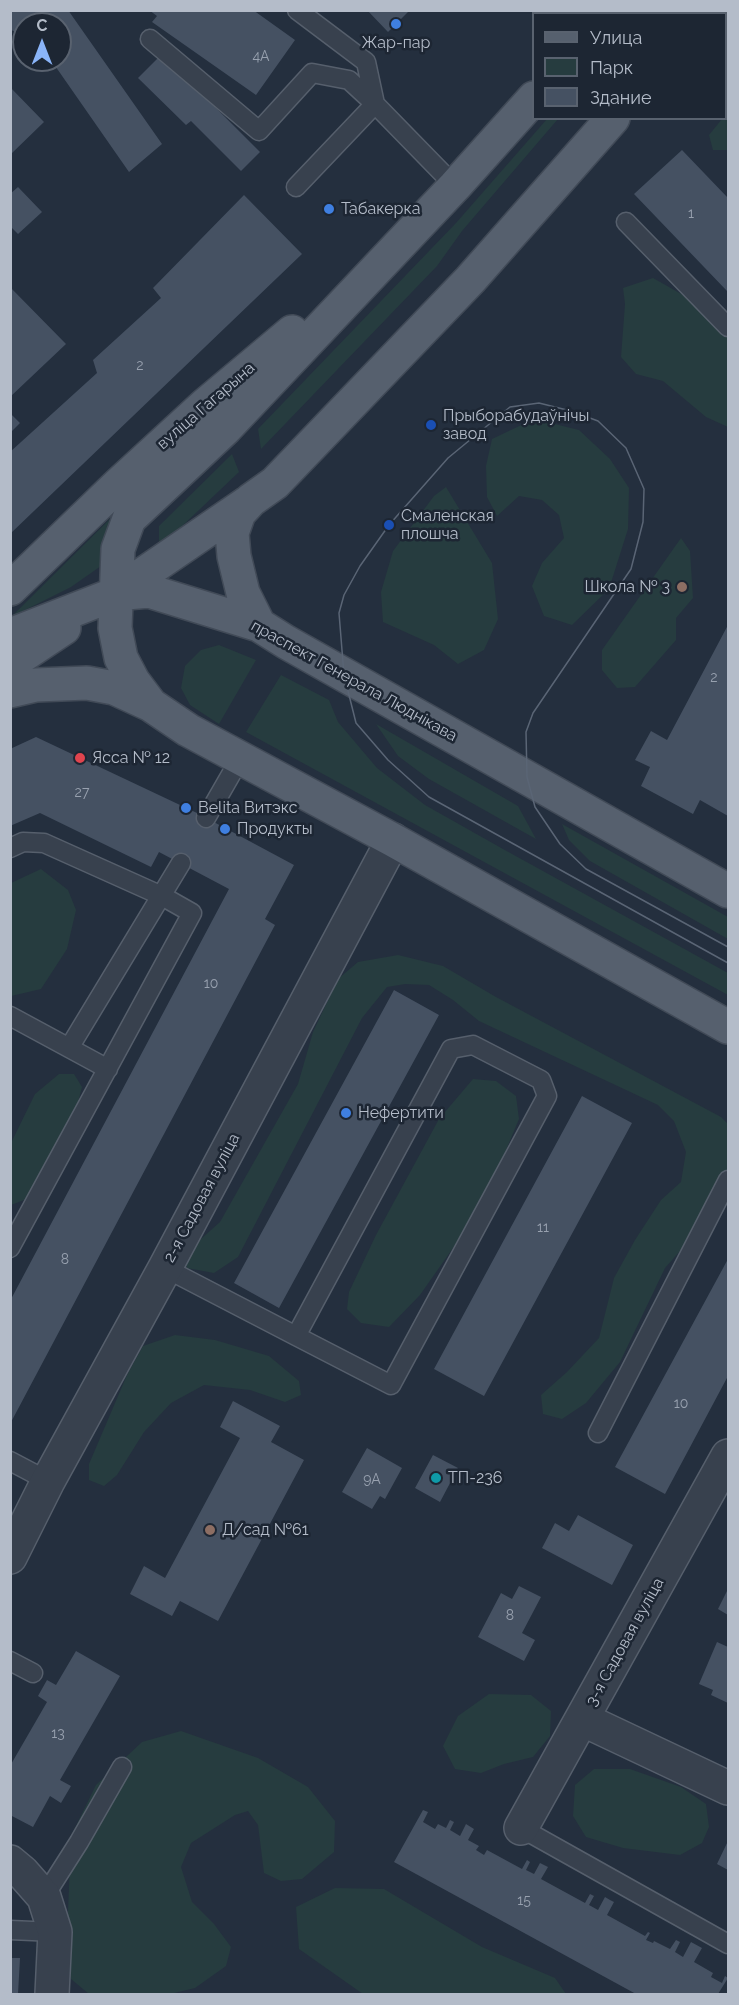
<!DOCTYPE html>
<meta charset="utf-8">
<style>
body{margin:0}
#map{position:relative;width:739px;height:2005px;overflow:hidden;background:#242f3e;font-family:Raleway,sans-serif}
canvas{display:block}
.frame{position:absolute;inset:0;border:12px solid #b4bcc9;pointer-events:none}
.legend{position:absolute;left:532px;top:12px;width:195px;height:108px;box-sizing:border-box;background:#1d2633;border:2px solid #59626f;margin:0;padding:8px 10px;list-style:none;font-size:18px;color:#b4bcc9}
.legend li{display:flex;align-items:center;gap:12px;height:30px}
.legend b{width:30px;border:2px solid #59626f}
.north{position:absolute;left:12px;top:12px;width:60px;height:60px;box-sizing:border-box;background:#1d2633;border:2px solid #59626f;border-radius:50%;rotate:0deg;font-size:16px;font-weight:700;line-height:24px;text-align:center;color:#b4bcc9}
.north::after{content:'';display:block;margin:auto;width:21px;height:27px;background:#8ab4f8;clip-path:polygon(50% 0,100% 100%,50% 72%,0 100%)}
</style>
<div id="map">
<canvas width="739" height="2005"></canvas>
<div class="frame"></div>
<ul class="legend">
<li><b style="height:8px;background:#56606e"></b>Улица</li>
<li><b style="height:16px;background:#263c3f"></b>Парк</li>
<li><b style="height:16px;background:#455162"></b>Здание</li>
</ul>
<div class="north">С</div>
</div>
<script>
const c = document.querySelector('canvas').getContext('2d');
c.lineJoin = 'round';
function fill(path, color) {
  c.fillStyle = color;
  c.fill(path, 'evenodd');
}
function shape(rows) {
  const path = new Path2D();
  for (const r of rows) {
    path.moveTo(r[0], r[1]);
    for (let i = 2; i < r.length; i += 2) path.lineTo(r[i], r[i + 1]);
  }
  return path;
}
function stroke(path, color, width, dash) {
  c.strokeStyle = color;
  c.lineWidth = width;
  c.lineCap = dash ? 'butt' : 'round';
  c.setLineDash(dash || []);
  c.stroke(path);
}
function label(font, color, halo, rows, align = 'center') {
  c.font = font + ' Raleway,sans-serif';
  c.lineWidth = 5;
  c.setLineDash([]);
  c.textBaseline = 'middle';
  c.strokeStyle = halo;
  c.fillStyle = color;
  for (const [text, x, y, turn = 0] of rows) {
    c.save();
    c.translate(x, y);
    c.rotate((+turn || 0) * Math.PI / 180);
    c.textAlign = isNaN(turn) ? turn : align;
    if (halo) c.strokeText(text, 0, 0);
    c.fillText(text, 0, 0);
    c.restore();
  }
}
fill(shape([
 [728,110,728,150,713,150,709,135,722,119,726,118,726,114],
 [547,119,558,119,462,231,437,266,261,449,258,429,456,223],
 [653,278,706,308,728,339,728,427,706,417,663,381,636,374,621,357,625,304,623,288],
 [534,419,579,430,610,459,629,488,628,529,609,589,572,625,544,616,532,586,542,563,564,538,559,515,542,500,519,496,497,516,487,497,486,466,492,439],
 [232,454,239,472,159,548,159,526],
 [446,487,492,563,498,619,484,650,458,664,434,645,383,622,381,592,393,551,434,496],
 [111,518,101,566,71,587,11,617],
 [681,538,690,551,693,598,676,618,676,640,635,687,617,688,602,670,602,650],
 [219,645,256,660,219,724,190,705,181,688,185,666,201,650],
 [281,675,329,700,338,722,377,768,425,805,503,849,728,973,728,995,246,732],
 [376,724,518,806,536,839,429,779,398,756],
 [562,824,728,917,728,939,590,861,569,840],
 [41,869,68,890,76,910,67,949,41,989,11,996,11,883],
 [398,955,443,966,496,997,721,1117,728,1124,728,1183,721,1205,665,1268,620,1362,586,1403,562,1419,543,1414,541,1395,567,1372,599,1338,614,1278,635,1240,661,1200,681,1182,686,1152,674,1121,658,1105,479,1021,453,1000,429,985,405,984,387,987,362,1018,238,1257,214,1273,187,1268,183,1255,220,1222,298,1084,313,1032,338,979,358,962],
 [59,1074,74,1074,82,1087,74,1118,45,1176,24,1200,11,1205,11,1143,35,1094],
 [473,1079,496,1081,516,1096,519,1119,501,1162,467,1228,420,1295,389,1327,361,1323,347,1309,349,1292,376,1235,439,1119],
 [175,1335,215,1340,269,1356,299,1381,301,1395,285,1402,250,1390,204,1385,171,1403,144,1432,117,1475,104,1486,89,1480,89,1464,127,1375,143,1346],
 [489,1694,531,1695,551,1711,550,1736,533,1757,504,1764,481,1773,455,1769,443,1746,458,1716],
 [181,1731,258,1758,308,1787,335,1821,334,1852,302,1879,281,1881,264,1873,258,1825,248,1811,235,1815,191,1843,181,1867,192,1902,214,1924,231,1947,226,1966,195,1988,170,1994,89,1994,71,1979,67,1937,71,1836,96,1785,142,1742],
 [594,1769,630,1769,681,1787,706,1804,709,1827,702,1843,680,1855,623,1848,586,1837,573,1816,575,1785],
 [335,1888,384,1889,482,1947,555,1978,566,1994,363,1994,299,1949,296,1907]
]), '#263c3f');
fill(shape([
 [10,10,68,10,162,144,129,172,51,60,60,60,60,24,24,24,24,38,10,29],
 [149,10,253,10,295,40,256,95,152,22,157,16],
 [367,10,410,10,388,32],
 [162,54,260,152,241,171,191,121,186,125,138,78],
 [10,87,44,122,10,155],
 [682,150,728,198,727,291,634,194],
 [18,187,42,212,18,234,10,226,10,194],
 [244,195,302,254,10,534,10,452,97,373,93,360,161,298,153,288],
 [10,287,66,344,10,397],
 [10,413,20,423,10,433],
 [728,625,728,816,700,800,693,814,641,786,650,767,635,760,651,731,667,740],
 [36,737,197,813,294,865,265,919,275,925,10,1424,10,1301,229,889,159,852,151,867,40,813,10,826,10,749],
 [394,990,439,1015,279,1308,234,1283],
 [582,1096,632,1123,484,1396,434,1369],
 [728,1259,728,1376,665,1494,615,1467],
 [233,1401,280,1426,271,1442,304,1460,218,1621,180,1601,172,1616,130,1594,144,1566,165,1578,240,1438,220,1427],
 [367,1448,402,1468,385,1499,380,1496,372,1509,342,1492],
 [433,1455,458,1468,440,1502,415,1488],
 [578,1515,633,1545,612,1585,542,1548,555,1523,569,1531],
 [519,1586,541,1597,522,1633,535,1640,524,1661,478,1637,501,1593,512,1599],
 [728,1589,728,1615,718,1609],
 [717,1642,728,1647,728,1703,711,1695,713,1690,699,1684],
 [76,1651,120,1676,60,1780,71,1786,61,1803,50,1796,33,1827,10,1815,10,1766,47,1702,38,1696,47,1680,56,1685],
 [423,1810,428,1812,423,1822,435,1829,438,1824,446,1828,450,1820,454,1822,450,1830,460,1836,466,1824,474,1829,468,1840,479,1846,476,1850,484,1855,487,1850,522,1869,527,1860,530,1862,526,1870,534,1874,540,1863,548,1867,541,1879,585,1903,590,1894,594,1896,589,1905,598,1910,605,1897,610,1900,614,1902,607,1915,645,1936,648,1932,650,1933,646,1940,653,1943,654,1941,670,1949,676,1940,680,1942,675,1952,683,1957,691,1942,702,1948,694,1962,713,1973,711,1977,722,1983,725,1976,728,1978,718,1994,636,1994,394,1862],
 [728,1841,728,1870,717,1864],
 [10,1958,20,1958,18,1994,10,1994]
]), '#455162');
const lane = shape([
 [297,10,366,62,375,104,455,186],
 [150,39,259,131,312,73,349,80,375,104,296,187],
 [626,222,728,327],
 [206,818,241,757],
 [10,848,23,842,44,843,162,896,192,913,10,1248],
 [10,1016,108,1069],
 [69,1048,181,863],
 [165,1268,296,1336,391,1385,547,1096,541,1080,473,1045,451,1049,296,1336],
 [598,1433,728,1180],
 [10,1461,48,1481],
 [10,1661,33,1673],
 [521,1828,728,1944],
 [44,1897,79,1842,122,1767],
 [10,1930,55,1932]
]);
const street = shape([
 [10,1557,48,1481,165,1268,393,840],
 [582,1719,728,1788],
 [521,1828,728,1456],
 [10,1862,22,1872,44,1897,55,1932,52,1994]
]);
const primary = shape([
 [611,14,614,10],
 [711,14,714,10],
 [534,98,455,186,226,428,129,519,118,549,115,628,121,658,133,681,151,705,188,730,393,840,728,1027],
 [10,589,119,484,205,405,292,332],
 [114,594,247,503],
 [259,625,243,593,234,556,232,533,239,513,251,500,275,483,470,280,613,118],
 [10,635,115,594,149,591,259,625,286,642,728,891],
 [10,664,64,628],
 [10,691,36,685,87,683,114,688,151,705]
]);
stroke(lane, '#565f6c', 21);
stroke(street, '#565f6c', 36);
stroke(primary, '#414a57', 36);
stroke(lane, '#38414e', 18);
stroke(street, '#38414e', 33);
stroke(primary, '#56606e', 33);
stroke(shape([
 [728,947,586,869,560,844,535,807,527,777,526,732,533,713,631,569,643,522,644,489,626,448,598,421,571,411,539,403,510,407,448,458,389,525,360,566,344,595,339,613,344,675,356,723,388,760,429,797,728,963]
]), '#5a6575', 1.5);
for (const [x, y, r, color] of [
 [396,24,6,"#3f7fe0"],
 [329,209,6,"#3f7fe0"],
 [431,425,6,"#1a4fb4"],
 [389,525,6,"#1a4fb4"],
 [682,587,6,"#8d6e63"],
 [80,758,6,"#e0444e"],
 [186,808,6,"#3f7fe0"],
 [225,829,6,"#3f7fe0"],
 [346,1113,6,"#3f7fe0"],
 [436,1478,6,"#0f9aa8"],
 [210,1530,6,"#8d6e63"]
]) {
  const dot = new Path2D();
  dot.arc(x, y, r, 0, 2 * Math.PI);
  c.fillStyle = color;
  c.fill(dot);
  stroke(dot, '#1d2633', 2);
}
label('14px', '#98a1af', null, [
 ["4А",261,57],
 ["1",691,214],
 ["2",140,366],
 ["2",714,678],
 ["27",82,793],
 ["10",211,984],
 ["11",543,1228],
 ["8",65,1260],
 ["10",681,1404],
 ["9А",372,1480],
 ["8",510,1616],
 ["13",58,1734],
 ["15",524,1901]
]);
label('16px', '#b4bcc9', '#1d2633', [
 ["Жар-пар",396,43,"center"],
 ["Табакерка",341,209],
 ["Прыборабудаўнічы",443,416],
 ["завод",443,434],
 ["Смаленская",401,516],
 ["плошча",401,534],
 ["Школа № 3",670,587,"right"],
 ["Ясса № 12",92,758],
 ["Belita Витэкс",198,808],
 ["Продукты",237,829],
 ["Нефертити",358,1113],
 ["ТП-236",448,1478],
 ["Д/сад №61",222,1530]
], 'left');
label('16px', '#b4bcc9', '#1d2633', [
 ["вуліца Гагарына",206,406,-41],
 ["праспект Генерала Люднікава",354,681,29],
 ["2-я Садовая вуліца",202,1198,-62],
 ["3-я Садовая вуліца",625,1642,-61]
]);
</script>
